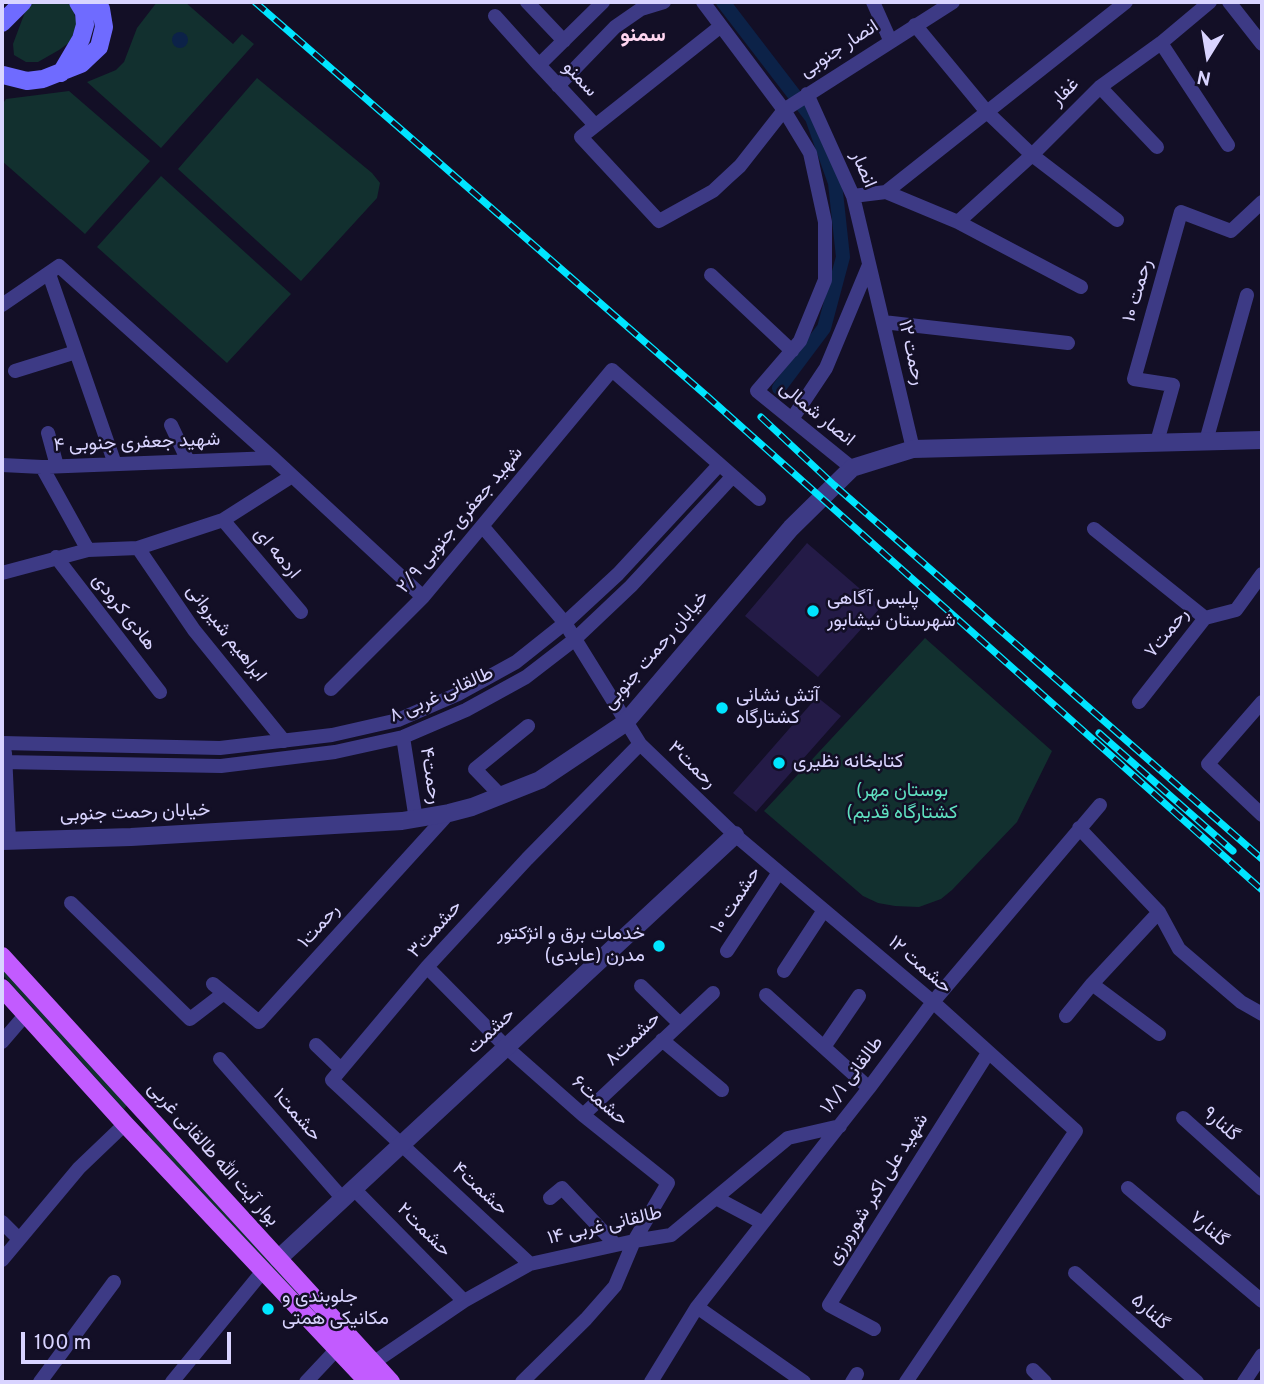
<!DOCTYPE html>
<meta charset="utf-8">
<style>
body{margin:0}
#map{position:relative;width:1264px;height:1384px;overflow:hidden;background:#130f26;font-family:Overpass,sans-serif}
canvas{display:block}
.frame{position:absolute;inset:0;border:4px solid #d9d4ff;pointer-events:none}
.north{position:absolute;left:1173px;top:21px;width:70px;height:70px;-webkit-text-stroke:5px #130f26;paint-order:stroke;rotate:191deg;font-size:19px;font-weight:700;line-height:28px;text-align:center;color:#d9d4ff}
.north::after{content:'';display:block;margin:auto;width:24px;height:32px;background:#d9d4ff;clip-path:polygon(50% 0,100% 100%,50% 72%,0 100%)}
.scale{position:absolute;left:21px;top:1332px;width:210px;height:32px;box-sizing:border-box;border:4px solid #d9d4ff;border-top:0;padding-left:9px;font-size:21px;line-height:24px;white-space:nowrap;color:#d9d4ff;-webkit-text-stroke:5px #130f26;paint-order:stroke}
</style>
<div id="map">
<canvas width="1264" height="1384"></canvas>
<div class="frame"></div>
<div class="north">N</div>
<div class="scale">100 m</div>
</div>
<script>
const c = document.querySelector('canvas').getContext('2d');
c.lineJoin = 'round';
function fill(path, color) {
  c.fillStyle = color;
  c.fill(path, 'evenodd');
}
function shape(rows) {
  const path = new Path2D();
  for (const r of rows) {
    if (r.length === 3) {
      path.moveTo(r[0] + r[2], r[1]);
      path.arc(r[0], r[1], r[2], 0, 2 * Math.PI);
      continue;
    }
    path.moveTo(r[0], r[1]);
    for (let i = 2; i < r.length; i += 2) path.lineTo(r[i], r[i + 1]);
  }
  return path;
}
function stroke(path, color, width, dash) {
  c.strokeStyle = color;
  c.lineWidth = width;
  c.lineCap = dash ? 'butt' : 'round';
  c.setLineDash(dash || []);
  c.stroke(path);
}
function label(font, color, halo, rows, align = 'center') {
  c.font = font + ' Overpass,Vazirmatn,sans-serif';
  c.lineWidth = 5;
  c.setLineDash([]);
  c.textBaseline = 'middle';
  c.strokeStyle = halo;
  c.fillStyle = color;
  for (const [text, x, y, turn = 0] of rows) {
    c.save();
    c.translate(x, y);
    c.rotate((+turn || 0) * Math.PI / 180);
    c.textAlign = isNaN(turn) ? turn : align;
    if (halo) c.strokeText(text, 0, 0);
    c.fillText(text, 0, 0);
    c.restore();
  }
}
fill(shape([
 [34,2,65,2,72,6,77,24,70,42,59,50,38,62,26,62,14,55,13,44,25,12],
 [157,2,185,2,233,44,242,34,254,44,161,148,87,82,116,70,124,62,137,28],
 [257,78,372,173,380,183,377,198,301,281,178,169],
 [69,91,150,161,85,234,2,161,2,105,6,99],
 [161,176,291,294,227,363,97,247],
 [925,638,1052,751,1017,822,952,890,941,899,919,907,895,906,878,903,863,896,764,811],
 [2,967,127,1105,124,1109,2,974],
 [149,1130,339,1334,336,1336,146,1133]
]), '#12302f');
fill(shape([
 [180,40,8]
]), '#0c2248');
stroke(shape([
 [723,2,812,118,835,183,843,257,824,328,779,388]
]), '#0c2248', 14);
fill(shape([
 [807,543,881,607,818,677,745,616],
 [817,697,841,716,756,812,733,793]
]), '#241b47');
stroke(shape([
 [527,2,564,41],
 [703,2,784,110,810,153,825,222,825,280,800,341,757,391,852,468],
 [873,2,890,40],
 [1229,2,1262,44],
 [495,16,539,65],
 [915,25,987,112,1126,2],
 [721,26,581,137,659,221,713,191,728,177,740,166,784,110,953,2],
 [1161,43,1228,145],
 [558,86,615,27,641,9,664,2],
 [1100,87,1157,147],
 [807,94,853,196,913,449],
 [595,125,539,65,603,2],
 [886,192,987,112,1032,155,1117,220],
 [853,196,886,192,958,222,1081,287],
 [958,222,1032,155,1100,87,1161,43,1210,2],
 [49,274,115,464],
 [711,275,792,351],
 [2,305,59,266,273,458,423,597],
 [883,322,1068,343],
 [15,371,76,352],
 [792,419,826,368,869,265],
 [171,425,188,461],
 [48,433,57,466],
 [1206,441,1247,295],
 [1157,442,1173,385,1134,379,1181,212,1231,231,1262,202],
 [2,465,42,467,273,458],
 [42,467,88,550],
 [223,520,301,612],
 [483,527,565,623,640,744,735,835,933,1002,1076,1131,906,1382],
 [1094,529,1205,618],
 [138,548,194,630,284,741],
 [56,557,160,692],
 [2,573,88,550,138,548,223,520,292,476],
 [331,689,423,597,612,370,759,499],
 [1139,702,1205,618,1236,610,1262,574],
 [1262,702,1208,764,1262,815],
 [403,737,416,820],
 [2,743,220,748,332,735,398,720,458,694,516,662,565,623,618,574,719,465],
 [5,753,9,840],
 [2,762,221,766,335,752,403,737,466,710,526,677,574,640,631,586,732,477],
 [501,796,475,769,528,726],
 [1079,828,1159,912,1179,949,1241,1002,1262,1014],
 [71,903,190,1019,224,993],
 [727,951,779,872],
 [427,967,506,1047,583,1115,668,1183,634,1241,615,1286,586,1319,522,1382],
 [784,971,824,910],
 [213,984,259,1022,449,813],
 [641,986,679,1023],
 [766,995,869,1088],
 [1066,1016,1092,984],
 [1159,1034,1092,984,1159,912],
 [662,1040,722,1090],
 [2,1042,26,1014],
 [316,1045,341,1069],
 [824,1047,859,996],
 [220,1059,343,1199],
 [583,1115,713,993],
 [1183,1118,1262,1189],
 [1128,1188,1262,1301],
 [354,1189,464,1301],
 [550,1198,562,1188,616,1245],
 [716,1198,763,1223],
 [2,1222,19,1239],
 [2,1260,79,1168,125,1124],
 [530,1264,332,1080,427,967,527,859,640,744],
 [1075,1273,1197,1382],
 [697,1307,804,1382],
 [874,1329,829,1305,988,1053],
 [373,1363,464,1301,530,1264,634,1241,671,1235,788,1138,840,1126],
 [1033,1370,1045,1382],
 [40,1382,114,1282],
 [172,1382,263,1271],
 [306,1382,337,1349],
 [651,1382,697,1307,869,1088,933,1002,1100,805],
 [852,1382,857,1374],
 [1244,1382,1262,1355]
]), '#3d3a85', 14);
stroke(shape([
 [2,841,131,837,402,821,449,813,472,807,540,780,625,723,791,528,852,468,913,449,1262,440],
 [278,1259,735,835]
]), '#3d3a85', 18);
stroke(shape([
 [2,23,23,2],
 [61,73,81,39,85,25,84,12,78,2],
 [3,75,27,81,43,79,81,64,99,47,104,27,101,9,96,2]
]), '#6f6bff', 18);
stroke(shape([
 [2,956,391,1382],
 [2,988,125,1124,368,1382]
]), '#c25bff', 18);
const rail = shape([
 [255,2,708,397,1262,890],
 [761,417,834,485,1262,859],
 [1099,733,1233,851]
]);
stroke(rail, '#00e5ff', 7);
stroke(rail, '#130f26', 4.5, [13]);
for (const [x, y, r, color] of [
 [813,611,7,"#00e5ff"],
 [722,708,7,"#00e5ff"],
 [779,763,7,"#00e5ff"],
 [659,946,7,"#00e5ff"],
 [268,1309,7,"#00e5ff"]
]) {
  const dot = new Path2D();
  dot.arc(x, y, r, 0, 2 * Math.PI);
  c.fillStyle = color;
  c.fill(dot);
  stroke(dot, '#130f26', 2.5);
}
label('19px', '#d9d4ff', '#130f26', [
 ["انصار جنوبی",840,50,-33],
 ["سمنو",579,80,47],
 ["غفار",1066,93,-45],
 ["انصار",862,170,67],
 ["رحمت ۱۰",1139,291,-74],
 ["رحمت ۱۲",910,353,77],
 ["انصار شمالی",816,415,39],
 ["شهید جعفری جنوبی ۴",137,444,-2],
 ["شهید جعفری جنوبی ۲/۹",461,521,-50],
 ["اردمه ای",276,554,50],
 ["هادی کرودی",123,613,52],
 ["ابراهیم شیروانی",225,634,52],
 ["رحمت۷",1168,634,-51],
 ["خیابان رحمت جنوبی",657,651,-49],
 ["طالقانی غربی ۸",442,696,-24],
 ["رحمت۳",691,766,44],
 ["رحمت۴",429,776,81],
 ["خیابان رحمت جنوبی",135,814,-2],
 ["حشمت ۱۰",737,901,-57],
 ["رحمت۱",320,927,-48],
 ["حشمت۳",436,930,-48],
 ["حشمت ۱۲",919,966,41],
 ["حشمت",492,1032,-43],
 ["حشمت۸",634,1040,-44],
 ["طالقانی ۱۸/۱",853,1076,-53],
 ["حشمت۶",599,1102,40],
 ["حشمت۱",296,1116,49],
 ["گلنار۹",1220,1125,42],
 ["بوار آیت الله طالقانی غربی",212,1155,48],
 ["حشمت۴",479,1190,43],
 ["شهید علی اکبر شورورزی",879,1190,-58],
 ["طالقانی غربی ۱۴",605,1227,-13],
 ["گلنار۷",1208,1230,40],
 ["حشمت۲",423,1231,45],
 ["گلنار۵",1149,1313,42]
]);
label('19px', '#d9d4ff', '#130f26', [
 ["پلیس آگاهی",827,600],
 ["شهرستان نیشابور",827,622],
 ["آتش نشانی",736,697],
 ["کشتارگاه",736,719],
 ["کتابخانه نظیری",793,763],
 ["خدمات برق و انژکتور",645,935,"right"],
 ["مدرن (عابدی)",645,957,"right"],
 ["جلوبندی و",282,1298],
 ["مکانیکی همتی",282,1320]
], 'left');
label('19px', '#5fe0c0', '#130f26', [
 ["(بوستان مهر",902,792],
 ["(کشتارگاه قدیم",902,814]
]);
label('bold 21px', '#ffd6f0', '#130f26', [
 ["سمنو",643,37]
]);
</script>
